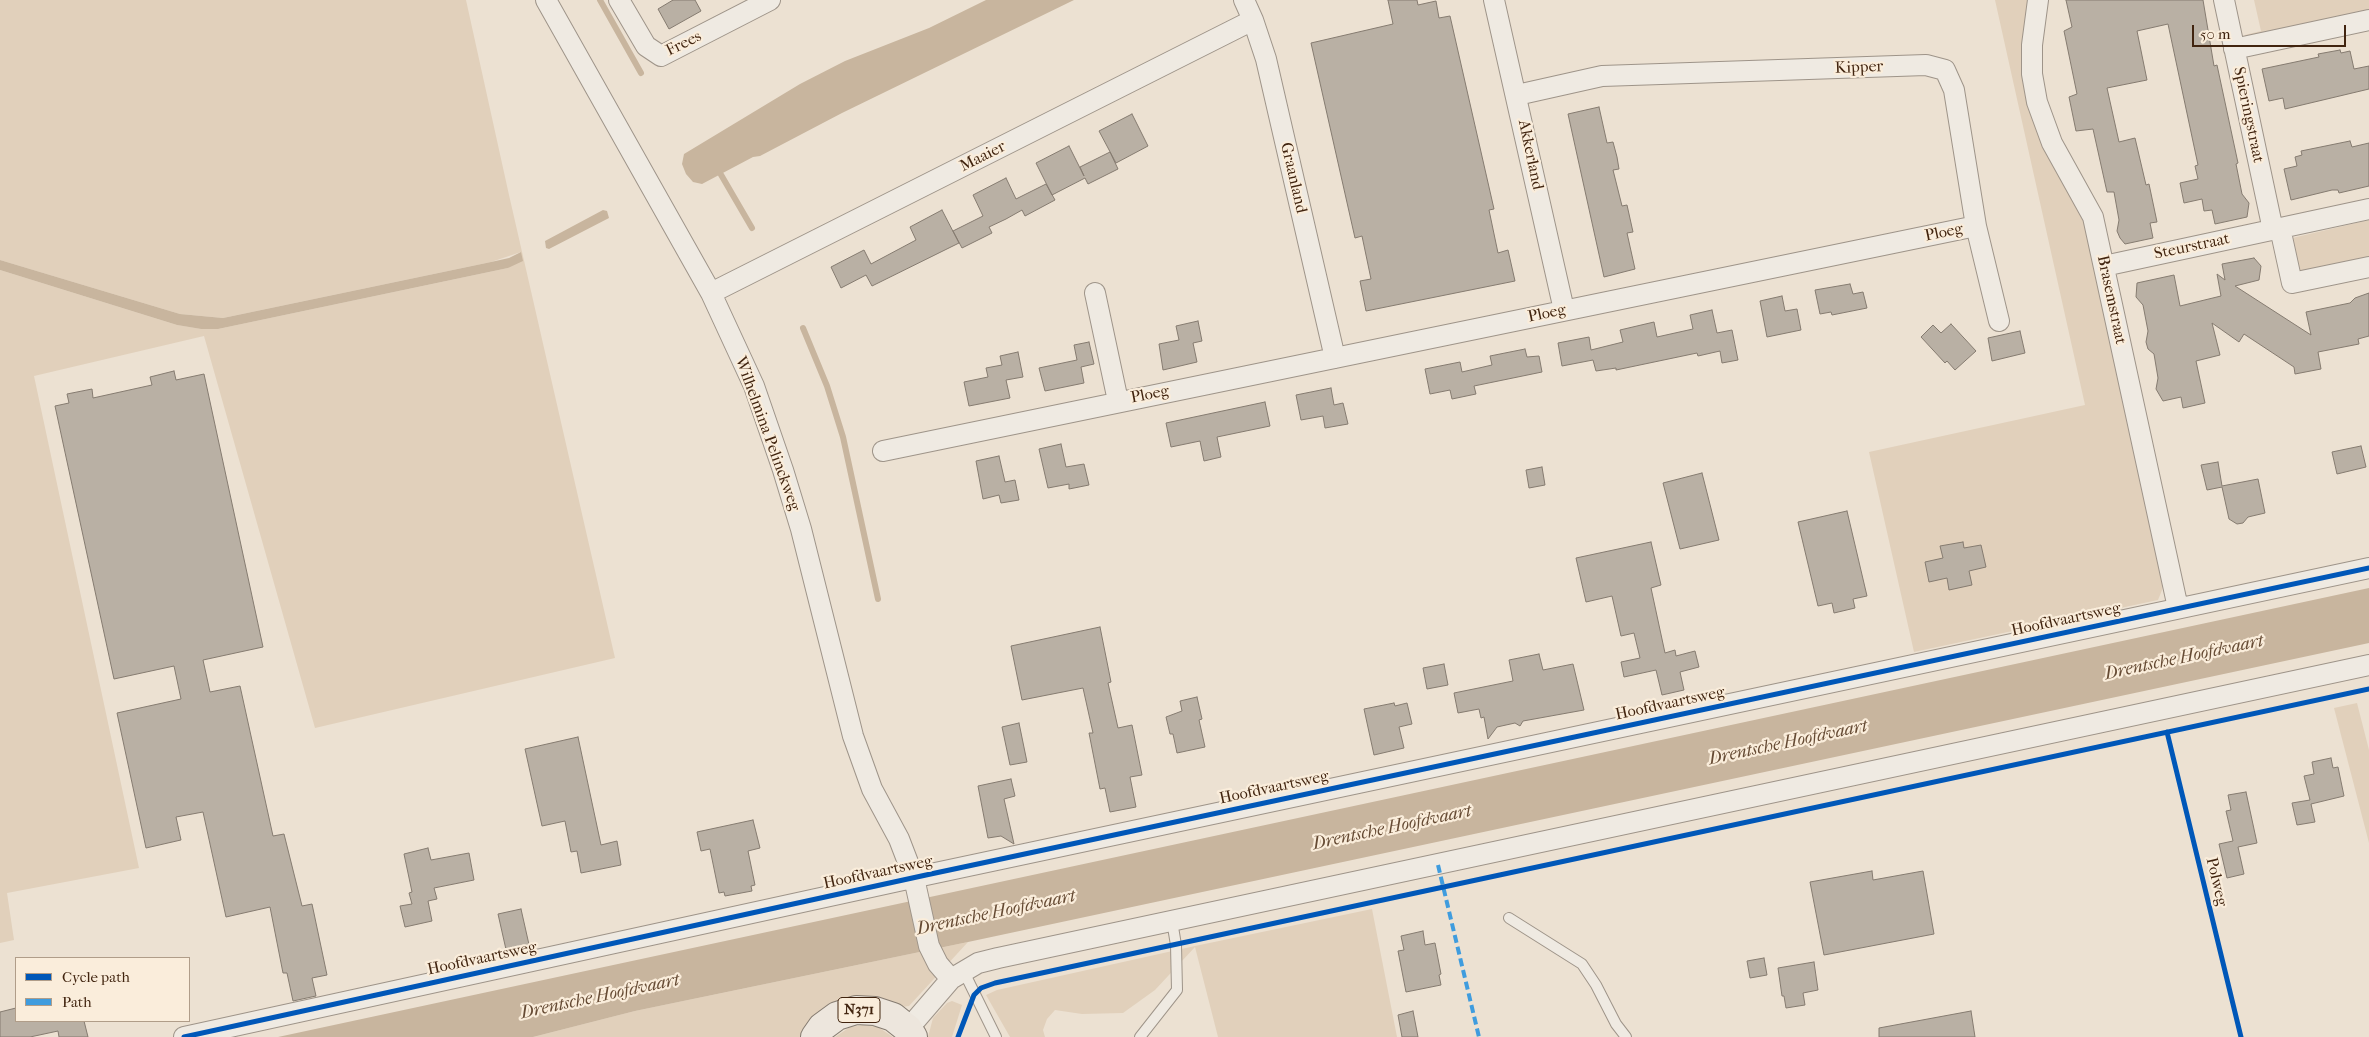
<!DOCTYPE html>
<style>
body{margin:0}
#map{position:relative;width:2369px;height:1037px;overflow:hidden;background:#ece1d2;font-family:"IM FELL French Canon",serif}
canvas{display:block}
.legend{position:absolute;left:15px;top:957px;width:175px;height:65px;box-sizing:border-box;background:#faeddb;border:1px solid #b09d89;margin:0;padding:6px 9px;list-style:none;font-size:15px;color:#41240f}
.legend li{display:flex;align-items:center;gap:10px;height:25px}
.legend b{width:25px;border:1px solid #b09d89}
.scale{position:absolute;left:2192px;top:25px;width:154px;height:22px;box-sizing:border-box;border:2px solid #41240f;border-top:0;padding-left:6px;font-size:15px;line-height:18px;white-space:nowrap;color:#41240f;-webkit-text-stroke:4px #faeddb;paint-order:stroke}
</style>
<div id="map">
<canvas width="2369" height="1037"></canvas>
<ul class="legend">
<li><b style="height:6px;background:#0057b8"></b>Cycle path</li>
<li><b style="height:6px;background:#3f9cde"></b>Path</li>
</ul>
<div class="scale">50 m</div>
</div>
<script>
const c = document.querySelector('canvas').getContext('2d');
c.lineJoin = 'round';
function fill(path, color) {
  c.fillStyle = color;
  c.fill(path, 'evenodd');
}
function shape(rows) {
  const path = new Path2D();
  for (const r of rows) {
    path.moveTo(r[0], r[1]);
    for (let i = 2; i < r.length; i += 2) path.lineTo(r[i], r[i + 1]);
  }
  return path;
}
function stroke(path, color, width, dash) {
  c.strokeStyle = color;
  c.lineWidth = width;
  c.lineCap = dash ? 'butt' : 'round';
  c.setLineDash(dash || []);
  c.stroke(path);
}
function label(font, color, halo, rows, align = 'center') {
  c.font = font + ' "IM FELL French Canon",serif';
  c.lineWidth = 4.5;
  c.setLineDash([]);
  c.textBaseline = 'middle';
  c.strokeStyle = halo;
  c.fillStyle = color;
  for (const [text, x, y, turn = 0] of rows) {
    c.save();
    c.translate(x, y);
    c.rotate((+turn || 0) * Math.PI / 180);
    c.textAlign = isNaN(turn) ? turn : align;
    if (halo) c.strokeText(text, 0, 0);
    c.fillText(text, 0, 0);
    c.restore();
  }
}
fill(shape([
 [0,0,466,0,509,195,615,658,315,728,204,336,34,376,139,868,7,893,14,940,0,943,0,270,177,325,201,329,218,329,508,268,521,252,491,262,223,318,180,314,0,260],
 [1995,0,2031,0,2025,33,2086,219,2163,580,2162,590,2158,600,1914,652,1869,452,2085,405],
 [2254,0,2369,0,2369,14,2246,40,2245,35,2261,31],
 [2369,220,2369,261,2296,272,2288,239],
 [2357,703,2369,750,2369,843,2334,708],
 [1372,909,1397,1037,1218,1037,1195,947,1155,990,1123,1013,1082,1014,1055,1010,1047,1019,1043,1030,1045,1037,1010,1037,986,995,997,990,1195,946],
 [968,942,909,1006,894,1008,807,1037,533,1037,635,1011],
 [952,1001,962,1005,952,1037,928,1037,933,1018,947,1003],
 [863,1025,878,1027,893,1037,835,1037,850,1027]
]), '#e1d0bb');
fill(shape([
 [986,0,1074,0,842,113,760,156,753,157,702,184,693,182,686,174,682,164,684,154,800,84,845,61,929,28],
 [603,210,607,211,609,218,549,249,546,248,545,241],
 [521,252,523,261,508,268,218,329,201,329,177,325,0,270,0,260,180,314,223,318,491,262,509,258],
 [2369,588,2369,643,968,942,635,1011,533,1037,278,1037]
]), '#c8b59e');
stroke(shape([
 [600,0,641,73],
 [720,173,752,228],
 [803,328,827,386,843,437,878,599]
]), '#c8b59e', 6);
const building = shape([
 [673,0,695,0,701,11,669,29,658,9,673,0],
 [1388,0,1417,0,1418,5,1436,1,1439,18,1450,16,1494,209,1489,210,1498,253,1508,250,1515,281,1366,311,1360,281,1371,279,1362,236,1355,238,1311,43,1393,24,1388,0],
 [2066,0,2203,0,2214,66,2217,65,2238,163,2236,164,2242,194,2249,203,2247,217,2215,224,2212,210,2204,211,2202,199,2184,203,2180,183,2198,179,2195,166,2198,165,2168,24,2137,31,2147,80,2107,88,2119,142,2135,138,2146,185,2149,184,2157,222,2150,223,2153,238,2125,244,2120,238,2117,231,2119,220,2114,192,2107,192,2093,129,2076,131,2069,97,2077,94,2064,31,2072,27,2066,0],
 [2340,50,2341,53,2350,51,2354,69,2369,66,2369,89,2285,109,2283,98,2269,101,2262,69,2319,57,2318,54,2340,50],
 [1599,107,1607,143,1613,142,1617,157,1619,169,1613,170,1622,206,1627,205,1633,232,1627,233,1635,269,1604,277,1568,114,1599,107],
 [1132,114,1148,146,1116,163,1099,131,1132,114],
 [2350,141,2352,147,2369,143,2369,186,2339,193,2338,190,2332,190,2291,200,2284,169,2297,166,2295,157,2302,155,2301,151,2350,141],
 [1069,146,1084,176,1080,167,1110,152,1118,169,1088,184,1085,178,1052,195,1036,163,1069,146],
 [1006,178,1016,199,1046,184,1055,200,1025,216,1022,210,1006,219,989,227,992,233,962,248,953,231,983,216,973,195,1006,178],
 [942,210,959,243,872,286,866,275,841,288,831,267,864,250,871,264,916,240,910,227,942,210],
 [2254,258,2261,266,2259,280,2235,286,2311,335,2306,312,2350,303,2355,298,2369,293,2369,336,2358,339,2359,344,2318,352,2321,369,2295,374,2294,367,2244,334,2239,342,2212,323,2220,355,2196,361,2205,403,2183,408,2181,397,2163,401,2156,389,2158,378,2154,354,2148,349,2146,342,2148,331,2143,305,2136,297,2137,283,2174,275,2180,306,2221,296,2217,274,2225,280,2222,264,2254,258],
 [1850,284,1853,294,1863,292,1867,308,1832,315,1831,312,1820,314,1815,290,1850,284],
 [1782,296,1785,311,1797,309,1801,330,1767,337,1760,301,1782,296],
 [1712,310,1717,333,1732,330,1738,360,1722,363,1720,351,1698,356,1697,353,1616,370,1616,368,1596,371,1593,360,1562,366,1558,343,1589,337,1591,350,1623,342,1620,330,1654,322,1657,337,1693,329,1690,315,1712,310],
 [1198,321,1202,341,1193,343,1197,362,1163,370,1159,344,1179,340,1176,326,1198,321],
 [1951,324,1976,351,1955,370,1947,361,1945,363,1921,337,1933,325,1941,333,1951,324],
 [2020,331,2025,353,1992,361,1988,338,2020,331],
 [1089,342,1094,364,1081,367,1084,383,1045,391,1039,368,1077,360,1074,345,1089,342],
 [1525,349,1527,357,1539,356,1542,372,1474,386,1476,394,1452,399,1450,390,1430,394,1425,369,1460,362,1462,372,1492,365,1490,356,1525,349],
 [1018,352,1023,377,1006,380,1010,398,969,406,964,382,988,377,986,368,1002,365,1000,356,1018,352],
 [174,371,176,380,204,374,263,647,203,660,210,692,240,686,273,836,284,834,302,906,312,904,327,975,312,978,316,996,293,1001,287,973,283,973,270,907,226,917,203,812,176,817,181,840,146,848,117,713,181,699,174,666,114,679,55,406,69,403,67,394,92,389,93,398,152,385,150,377,174,371],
 [1331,388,1334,405,1343,403,1348,424,1325,428,1323,416,1301,420,1296,395,1331,388],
 [1265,402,1270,426,1217,437,1221,457,1204,461,1200,441,1171,447,1166,423,1265,402],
 [1061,444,1066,467,1084,464,1089,485,1069,489,1069,484,1048,488,1039,449,1061,444],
 [2361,446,2366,467,2337,474,2332,452,2361,446],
 [999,456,1005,482,1015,480,1019,500,1001,503,999,495,983,499,976,461,999,456],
 [2218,462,2222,486,2258,479,2265,513,2248,517,2243,523,2237,524,2229,519,2222,487,2207,490,2201,465,2218,462],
 [1542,467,1545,485,1529,488,1526,470,1542,467],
 [1702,473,1719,540,1680,549,1663,483,1702,473],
 [1847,511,1867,596,1853,599,1855,608,1834,613,1832,603,1818,606,1798,522,1847,511],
 [1651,542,1661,585,1651,588,1665,653,1675,650,1676,656,1695,651,1699,667,1680,672,1684,690,1662,695,1656,670,1624,677,1621,662,1640,658,1634,633,1621,636,1612,596,1586,602,1576,558,1651,542],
 [1963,542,1964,548,1981,545,1986,567,1969,571,1972,585,1949,590,1947,578,1929,582,1925,562,1943,558,1940,546,1963,542],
 [1100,627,1111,682,1108,683,1118,728,1132,725,1142,775,1130,777,1136,807,1110,812,1105,788,1100,789,1089,733,1093,733,1083,688,1022,700,1011,646,1100,627],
 [1539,654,1543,670,1573,664,1584,710,1523,721,1520,726,1515,723,1497,727,1488,739,1484,717,1481,718,1479,709,1458,713,1454,693,1513,681,1509,660,1539,654],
 [1444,664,1448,685,1427,689,1423,668,1444,664],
 [1197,697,1202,719,1199,720,1205,747,1177,753,1173,734,1170,734,1166,717,1182,711,1180,701,1197,697],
 [1394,703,1395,706,1407,703,1412,724,1399,727,1404,748,1374,755,1364,709,1394,703],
 [1019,723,1027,762,1010,765,1002,727,1019,723],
 [578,737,601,845,617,841,621,865,581,873,577,851,571,852,565,821,542,826,525,749,578,737],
 [2331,758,2333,768,2338,767,2344,796,2311,804,2315,822,2297,825,2292,803,2310,800,2304,776,2314,774,2312,762,2331,758],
 [1011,779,1015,796,1004,799,1014,844,1001,836,988,838,978,786,1011,779],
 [2246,792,2257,843,2238,847,2244,874,2227,878,2219,844,2233,841,2226,811,2231,810,2228,795,2246,792],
 [753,820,760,848,748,851,755,885,751,886,752,891,725,896,724,892,719,893,710,849,701,851,697,832,753,820],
 [428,848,431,860,469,853,474,880,434,888,437,899,428,901,432,921,405,927,400,906,412,904,409,893,412,892,404,854,428,848],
 [1872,871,1873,880,1923,871,1934,934,1824,955,1810,882,1872,871],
 [521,909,530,949,507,954,498,914,521,909],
 [1423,931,1425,945,1435,943,1441,974,1439,975,1441,985,1406,992,1398,951,1404,950,1401,936,1423,931],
 [1764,958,1767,975,1750,978,1747,961,1764,958],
 [1814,962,1818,990,1803,993,1805,1005,1786,1008,1784,996,1782,996,1778,968,1814,962],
 [16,1008,16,1021,84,1021,88,1037,59,1037,58,1031,30,1037,0,1037,0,1012,16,1008],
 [1413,1011,1418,1037,1402,1037,1398,1015,1413,1011],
 [1971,1011,1975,1037,1879,1037,1879,1028,1971,1011]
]);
fill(building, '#b9b0a4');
stroke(building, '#857b70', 1);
const service = shape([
 [1509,918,1582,964,1596,985,1616,1024,1626,1037],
 [963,970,996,1037],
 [1140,1037,1177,990,1176,945,1172,921]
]);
const minor = shape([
 [546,0,711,293,754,386,783,470,801,529,853,736,872,789,899,839,914,878,929,946,938,964,951,979],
 [619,0,646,46,661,56,770,0],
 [1244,0,1253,20,1266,59,1335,358],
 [1494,0,1564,310],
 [2038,0,2032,45,2032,74,2037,102,2052,143,2093,217,2178,608],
 [2224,0,2273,230],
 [2234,49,2369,20],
 [1517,95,1602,76,1926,65,1945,70,1954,90,1976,226,1999,321],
 [2280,228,2292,283,2369,267],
 [2104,266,2369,209],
 [711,293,1253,20],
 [1095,293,1118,401],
 [883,451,1976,226],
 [908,1029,951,979,978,963,998,958,2369,665],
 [184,1037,926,875,2369,568]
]);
const primary = shape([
 [815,1037,822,1027,837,1016,856,1010,875,1011,893,1017,908,1029,913,1037]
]);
stroke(service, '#9e9489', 12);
stroke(minor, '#9e9489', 22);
stroke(primary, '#857b70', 30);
stroke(service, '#efeae2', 10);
stroke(minor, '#efeae2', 20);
stroke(primary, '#ede6dd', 28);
stroke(shape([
 [1438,865,1479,1037]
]), '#3f9cde', 4, [8, 4]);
stroke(shape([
 [2167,732,2241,1037],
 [184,1037,926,875,2369,568],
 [958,1037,974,995,981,988,995,983,2369,689]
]), '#0057b8', 5);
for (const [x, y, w] of [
 [859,1010,42]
]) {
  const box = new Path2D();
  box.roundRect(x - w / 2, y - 12.5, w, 25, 4);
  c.fillStyle = '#faeddb';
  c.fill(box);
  stroke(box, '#41240f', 1);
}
label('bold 15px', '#41240f', null, [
 ["N371",859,1010]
]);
label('16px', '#41240f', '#faeddb', [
 ["Frees",684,44,-26],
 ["Kipper",1859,68,-2],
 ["Spieringstraat",2248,115,78],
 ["Akkerland",1530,155,78],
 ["Maaier",983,157,-27],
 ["Graanland",1293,178,77],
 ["Ploeg",1944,233,-12],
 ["Steurstraat",2192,247,-12],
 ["Brasemstraat",2111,300,78],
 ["Ploeg",1547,314,-12],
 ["Ploeg",1150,395,-11],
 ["Wilhelmina Pelinckweg",767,434,70],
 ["Hoofdvaartsweg",2066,620,-12],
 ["Hoofdvaartsweg",1670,704,-12],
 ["Hoofdvaartsweg",1274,788,-12],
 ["Hoofdvaartsweg",878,873,-12],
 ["Polweg",2216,882,77],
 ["Hoofdvaartsweg",482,959,-12]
]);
label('italic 18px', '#654a33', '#faeddb', [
 ["Drentsche Hoofdvaart",2184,658,-12],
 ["Drentsche Hoofdvaart",1788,743,-12],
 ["Drentsche Hoofdvaart",1392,828,-12],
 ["Drentsche Hoofdvaart",996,913,-12],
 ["Drentsche Hoofdvaart",600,997,-12]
]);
</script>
